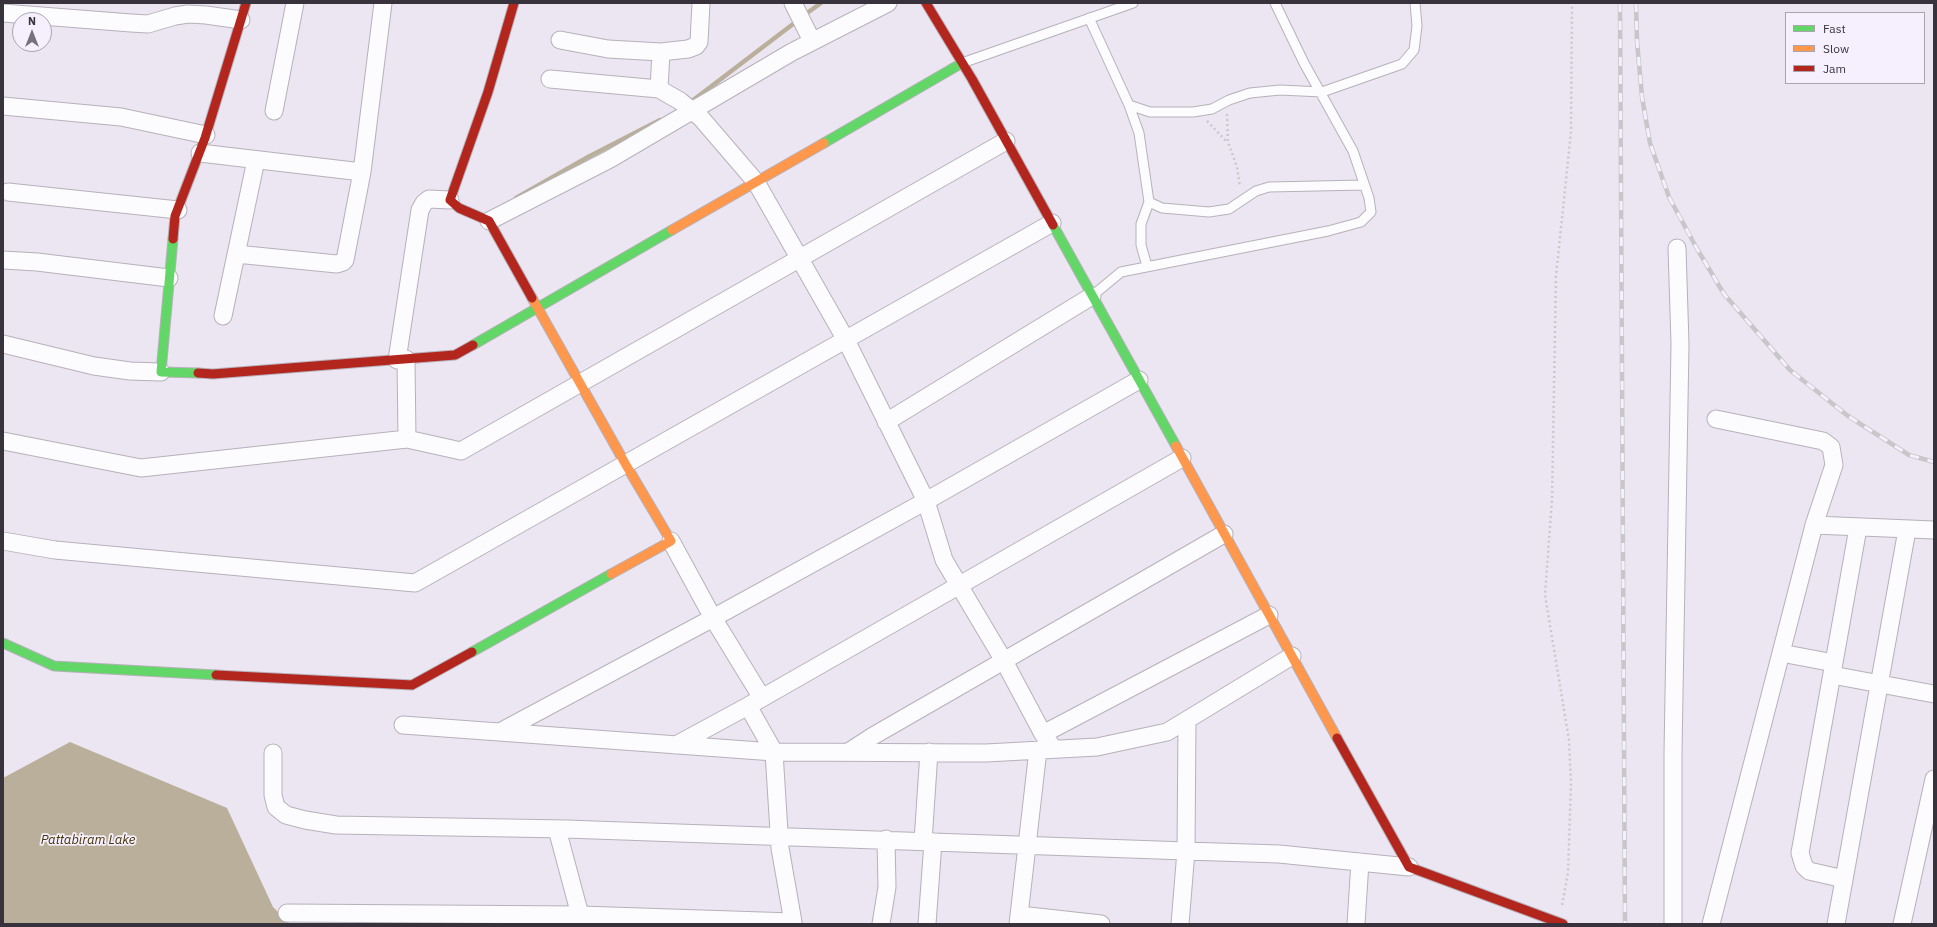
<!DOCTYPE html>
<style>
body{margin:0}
#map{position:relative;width:1937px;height:927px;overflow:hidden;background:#ece6f2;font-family:"IBM Plex Sans",sans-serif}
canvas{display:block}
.frame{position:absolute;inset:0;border:4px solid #37323b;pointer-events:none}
.legend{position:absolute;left:1785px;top:12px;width:140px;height:72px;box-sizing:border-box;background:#f6effe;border:1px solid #aaa3b0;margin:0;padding:5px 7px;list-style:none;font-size:12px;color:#37323b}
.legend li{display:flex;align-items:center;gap:8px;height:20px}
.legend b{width:20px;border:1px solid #aaa3b0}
.north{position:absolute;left:12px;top:12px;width:40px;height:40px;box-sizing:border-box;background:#f6effe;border:1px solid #aaa3b0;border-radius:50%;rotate:0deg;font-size:11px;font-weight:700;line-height:16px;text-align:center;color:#37323b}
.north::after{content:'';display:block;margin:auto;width:14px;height:18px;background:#76717b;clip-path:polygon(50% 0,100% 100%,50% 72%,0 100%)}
</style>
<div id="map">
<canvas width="1937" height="927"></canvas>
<div class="frame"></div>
<ul class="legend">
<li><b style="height:5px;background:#63d668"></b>Fast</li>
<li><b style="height:5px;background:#ff974d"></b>Slow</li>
<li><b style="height:5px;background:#b3261e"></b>Jam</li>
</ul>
<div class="north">N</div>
</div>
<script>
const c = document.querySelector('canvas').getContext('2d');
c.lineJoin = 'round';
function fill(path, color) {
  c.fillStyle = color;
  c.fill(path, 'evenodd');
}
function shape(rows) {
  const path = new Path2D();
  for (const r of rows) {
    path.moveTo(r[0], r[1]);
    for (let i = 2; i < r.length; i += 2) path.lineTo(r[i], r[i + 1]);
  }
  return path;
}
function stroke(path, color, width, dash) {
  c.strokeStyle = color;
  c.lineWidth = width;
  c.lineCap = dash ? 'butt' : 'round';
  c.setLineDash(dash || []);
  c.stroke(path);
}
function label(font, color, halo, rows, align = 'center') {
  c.font = font + ' "IBM Plex Sans",sans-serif';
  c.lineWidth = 3.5;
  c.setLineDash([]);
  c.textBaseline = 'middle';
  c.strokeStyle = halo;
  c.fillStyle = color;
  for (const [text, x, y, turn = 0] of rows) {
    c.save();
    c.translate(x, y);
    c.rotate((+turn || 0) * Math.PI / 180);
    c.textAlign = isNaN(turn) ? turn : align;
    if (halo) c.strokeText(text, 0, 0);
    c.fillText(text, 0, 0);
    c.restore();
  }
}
fill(shape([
 [70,742,227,808,273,907,290,924,3,924,3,778]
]), '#b9af9a');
stroke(shape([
 [803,16,821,3],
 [692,101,797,21],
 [516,198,588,157,660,120]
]), '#b9af9a', 4.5);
const lane = shape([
 [1089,18,1129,105,1139,133,1149,202,1141,224,1141,245,1147,266],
 [962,63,1133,3],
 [1129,105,1150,112,1193,112,1212,109,1229,100,1250,93,1280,90,1322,92,1402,64,1414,50,1417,26,1415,3],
 [1149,202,1162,208,1209,212,1229,209,1256,191,1269,187,1364,185],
 [1092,296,1121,272,1328,231,1361,222,1371,212,1369,198,1353,151,1304,63,1275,3]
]);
const street = shape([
 [793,3,812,41],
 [3,13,131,23,148,24,175,16,188,14,206,15,241,20],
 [560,40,608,49,661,52,688,49,696,46,699,42,701,3],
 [659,89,661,52],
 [3,106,121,117,206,135],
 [274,111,295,3],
 [200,153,362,172],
 [8,192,178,210],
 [489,221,610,159,792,52,888,3],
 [236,254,337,264,343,262,345,260,362,172,383,3],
 [3,260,37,262,169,278],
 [223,316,256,160],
 [3,344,94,366,130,371,161,372],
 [406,359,407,439],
 [397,360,420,210,424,203,429,199,450,200],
 [886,422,1092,296],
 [3,441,141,468,407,439,461,451,1006,141],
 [1814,525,1934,530],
 [3,541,55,550,415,583,1052,223],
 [671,541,713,618,762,698],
 [1781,653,1834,663],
 [1832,675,1934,694],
 [748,706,1182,458],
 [403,725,774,752,986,753,1097,747,1167,732,1292,656],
 [500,732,713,618,926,501,846,340,756,182,701,118,680,101,659,89,550,79],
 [1043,734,1269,615],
 [1054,749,1043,734,1004,661,944,560,926,501,1139,380],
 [850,751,873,736,1224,534],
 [273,753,273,795,276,807,286,815,305,820,336,825,566,829,1186,851,1187,720],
 [923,841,929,752],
 [1844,879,1809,871,1804,866,1800,853,1858,528],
 [287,913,580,915,557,829],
 [580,915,793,922,780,848,774,752,748,706,676,745],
 [1020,915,1101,924],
 [881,924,887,887,886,839],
 [927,924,933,842],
 [1018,924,1038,750],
 [1180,924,1186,851,1279,854,1409,867],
 [1356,924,1360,862],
 [1673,924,1673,753,1680,344,1677,248],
 [1711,924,1814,525,1834,465,1831,447,1823,441,1716,419],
 [1836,924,1907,530],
 [1902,924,1934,779]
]);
const fast = shape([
 [824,143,962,63],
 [1053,225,1176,446],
 [173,239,161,372,198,373],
 [473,345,672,230],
 [3,643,54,666,216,675],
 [472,652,611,574]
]);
const slow = shape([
 [672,230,824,143],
 [532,298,626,465,671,541,611,574],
 [1176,446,1337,738]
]);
const jam = shape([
 [514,3,488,92,450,200,459,208,489,221,532,298],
 [926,3,972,79,1053,225],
 [173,239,175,216,205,138,246,3],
 [198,373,213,374,455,355,473,345],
 [216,675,412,685,472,652],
 [1337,738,1409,867,1563,924]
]);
stroke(lane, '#b6b1ba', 11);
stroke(street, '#b6b1ba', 19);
stroke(fast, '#b6b1ba', 11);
stroke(slow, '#b6b1ba', 11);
stroke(jam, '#b6b1ba', 11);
stroke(shape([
 [1227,114,1228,142,1237,167,1240,187],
 [1207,121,1227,142],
 [1562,905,1568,873,1571,783,1569,740,1545,595,1552,499,1556,276,1571,132,1572,3]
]), '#cac8cc', 2.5, [2, 3]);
stroke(lane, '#fcfbfd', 9);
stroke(street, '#fcfbfd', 17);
stroke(fast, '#63d668', 9);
stroke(slow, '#ff974d', 9);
stroke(jam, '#b3261e', 9);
const rail = shape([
 [1620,3,1625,924],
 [1636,3,1637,41,1642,97,1650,143,1669,197,1696,247,1724,294,1790,370,1848,416,1909,455,1934,462]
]);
stroke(rail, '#c7c6c8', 4.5);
stroke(rail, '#f6effe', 3, [9]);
label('italic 13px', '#433405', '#f6effe', [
 ["Pattabiram Lake",88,840]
]);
</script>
